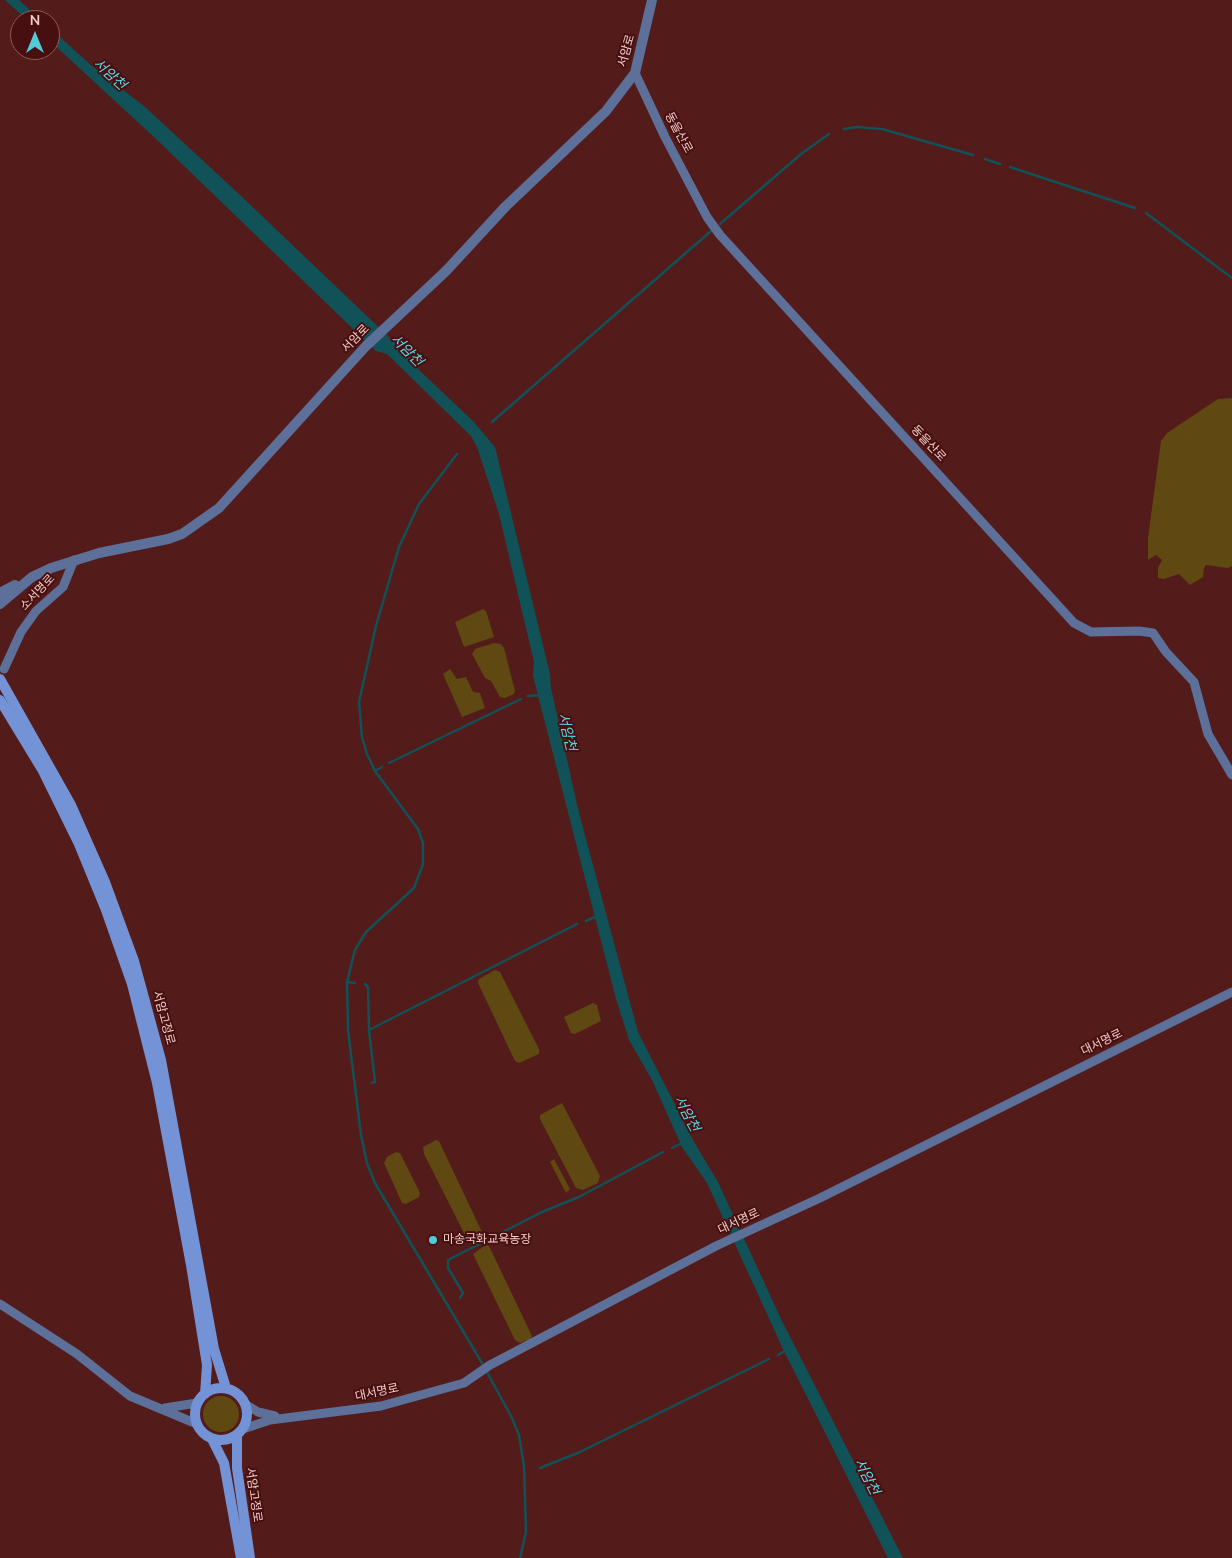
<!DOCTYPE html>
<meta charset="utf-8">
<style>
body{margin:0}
#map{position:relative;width:1232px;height:1558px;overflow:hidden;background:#531b19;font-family:"Nunito Sans",sans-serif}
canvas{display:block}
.north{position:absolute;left:10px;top:10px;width:50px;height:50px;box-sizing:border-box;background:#470f10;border:1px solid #8b5b5a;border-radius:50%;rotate:0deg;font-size:14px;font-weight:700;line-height:20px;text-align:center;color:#f1ccc8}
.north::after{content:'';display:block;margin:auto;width:18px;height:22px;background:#52cbd8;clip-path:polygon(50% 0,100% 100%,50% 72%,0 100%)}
</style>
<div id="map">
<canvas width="1232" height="1558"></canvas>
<div class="north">N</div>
</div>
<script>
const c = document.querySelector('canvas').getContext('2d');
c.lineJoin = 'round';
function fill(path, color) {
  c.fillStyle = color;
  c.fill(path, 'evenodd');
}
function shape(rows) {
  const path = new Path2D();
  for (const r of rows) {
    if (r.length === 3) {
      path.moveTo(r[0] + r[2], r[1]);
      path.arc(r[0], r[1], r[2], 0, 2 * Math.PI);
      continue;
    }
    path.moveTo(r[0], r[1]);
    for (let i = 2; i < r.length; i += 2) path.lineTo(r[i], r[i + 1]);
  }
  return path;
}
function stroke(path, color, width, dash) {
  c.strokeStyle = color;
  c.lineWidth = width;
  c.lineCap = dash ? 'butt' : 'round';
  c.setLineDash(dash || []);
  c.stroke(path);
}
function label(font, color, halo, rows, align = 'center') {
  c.font = font + ' "Nunito Sans","Noto Sans KR",sans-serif';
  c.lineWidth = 4;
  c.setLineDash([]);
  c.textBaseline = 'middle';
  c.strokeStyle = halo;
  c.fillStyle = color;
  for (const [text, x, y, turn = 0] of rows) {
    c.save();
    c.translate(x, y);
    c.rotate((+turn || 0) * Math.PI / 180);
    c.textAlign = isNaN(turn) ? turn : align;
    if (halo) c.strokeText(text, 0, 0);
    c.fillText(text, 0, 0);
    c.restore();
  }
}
fill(shape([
 [1232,398,1232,566,1228,568,1206,565,1204,568,1203,577,1190,585,1179,574,1164,579,1158,578,1158,568,1162,560,1156,555,1148,560,1148,538,1161,441,1167,433,1218,399],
 [483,609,486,611,494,637,464,647,455,622],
 [494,643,501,644,504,648,515,691,514,694,505,698,500,697,491,681,485,678,472,654,475,649],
 [450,669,457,679,466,677,473,692,480,693,485,708,462,717,443,674],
 [495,970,500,972,539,1049,539,1054,519,1063,515,1061,478,983,479,979],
 [593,1003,597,1005,601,1021,575,1034,571,1033,564,1017],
 [562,1103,600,1176,598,1183,583,1190,576,1188,540,1119,540,1115],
 [436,1140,439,1141,482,1232,481,1237,473,1241,470,1241,464,1233,424,1154,423,1147],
 [396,1152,400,1153,420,1193,419,1197,406,1204,402,1203,384,1163,387,1157],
 [554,1159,570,1189,566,1193,550,1162],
 [486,1245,489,1246,532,1336,531,1339,520,1343,515,1340,473,1254],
 [221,1414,18]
]), '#5f4812');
fill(shape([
 [5,0,19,0,41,20,27,20],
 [50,28,92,66,144,106,239,194,412,359,419,370,473,421,495,447,550,674,551,688,579,813,638,1032,694,1142,718,1182,781,1319,903,1558,888,1558,783,1349,707,1183,682,1147,652,1080,629,1040,616,999,533,676,534,662,499,514,477,447,471,436,387,354,376,351,154,137,50,41]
]), '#115258');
stroke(shape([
 [844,129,856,127,882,129,973,155],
 [985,159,1000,164],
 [1010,167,1135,208],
 [1146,213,1232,278],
 [720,224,801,154,829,134],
 [492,422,711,231],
 [457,454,419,504,399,547,376,626,359,702,362,737,367,754,375,771,418,829,423,843,423,864,414,888,366,932,355,950,347,982,348,1030,361,1135,367,1163,375,1183,482,1363,512,1418,519,1435,524,1466,526,1532,520,1558],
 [528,696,542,695],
 [389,763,521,699],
 [375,771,382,767],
 [586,921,599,915],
 [347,982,355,983],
 [365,984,368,987,369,1030,375,1082,372,1083],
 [369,1030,577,924],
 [672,1148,682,1143],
 [460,1298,463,1293,448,1268,448,1260,542,1212,579,1197,663,1152],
 [778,1355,785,1351],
 [540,1468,580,1452,769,1359]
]), '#115258', 2.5);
stroke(shape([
 [635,73,665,137,707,217,720,235,1074,623,1091,632,1139,631,1153,633,1166,652,1194,682,1208,734,1232,775],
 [4,669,21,632,36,611,63,587,74,560],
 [0,1304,77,1354,130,1396,197,1424],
 [245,1404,258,1412,275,1416],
 [165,1408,197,1403],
 [243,1429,270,1420,381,1406,464,1383,490,1365,716,1246,820,1198,1232,992]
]), '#5c709a', 9);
stroke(shape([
 [0,593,15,585],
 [0,604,32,577,51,568,99,553,168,539,182,534,219,508,366,346,446,271,506,206,606,111,635,73,652,0]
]), '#5c709a', 10);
stroke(shape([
 [0,679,71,805,105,882,134,961,161,1060,214,1349,226,1388],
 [0,700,43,771,79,844,106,910,132,984,157,1083,191,1265,207,1365,205,1394],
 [221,1414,26],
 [237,1435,237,1468,250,1558],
 [212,1439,224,1463,241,1558]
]), '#7493d6', 10);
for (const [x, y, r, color] of [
 [433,1240,5,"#52cbd8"]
]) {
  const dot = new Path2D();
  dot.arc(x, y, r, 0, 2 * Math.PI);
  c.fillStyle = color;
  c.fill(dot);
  stroke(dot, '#470f10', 2);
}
label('12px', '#f1ccc8', '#470f10', [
 ["서암로",627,51,-74],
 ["동을산로",678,133,62],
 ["서암로",356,339,-46],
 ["동을산로",928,444,47],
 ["소서명로",38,593,-47],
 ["서암고정로",163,1018,75],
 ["대서명로",1102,1043,-26],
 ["대서명로",739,1222,-25],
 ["대서명로",377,1393,-12],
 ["서암고정로",253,1495,82]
]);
label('12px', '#f1ccc8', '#470f10', [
 ["마송국화교육농장",443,1240]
], 'left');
label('italic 14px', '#5bd9e6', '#470f10', [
 ["서암천",109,75,42],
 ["서암천",406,351,45],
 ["서암천",566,732,77],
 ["서암천",686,1114,62],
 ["서암천",866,1477,63]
]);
</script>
